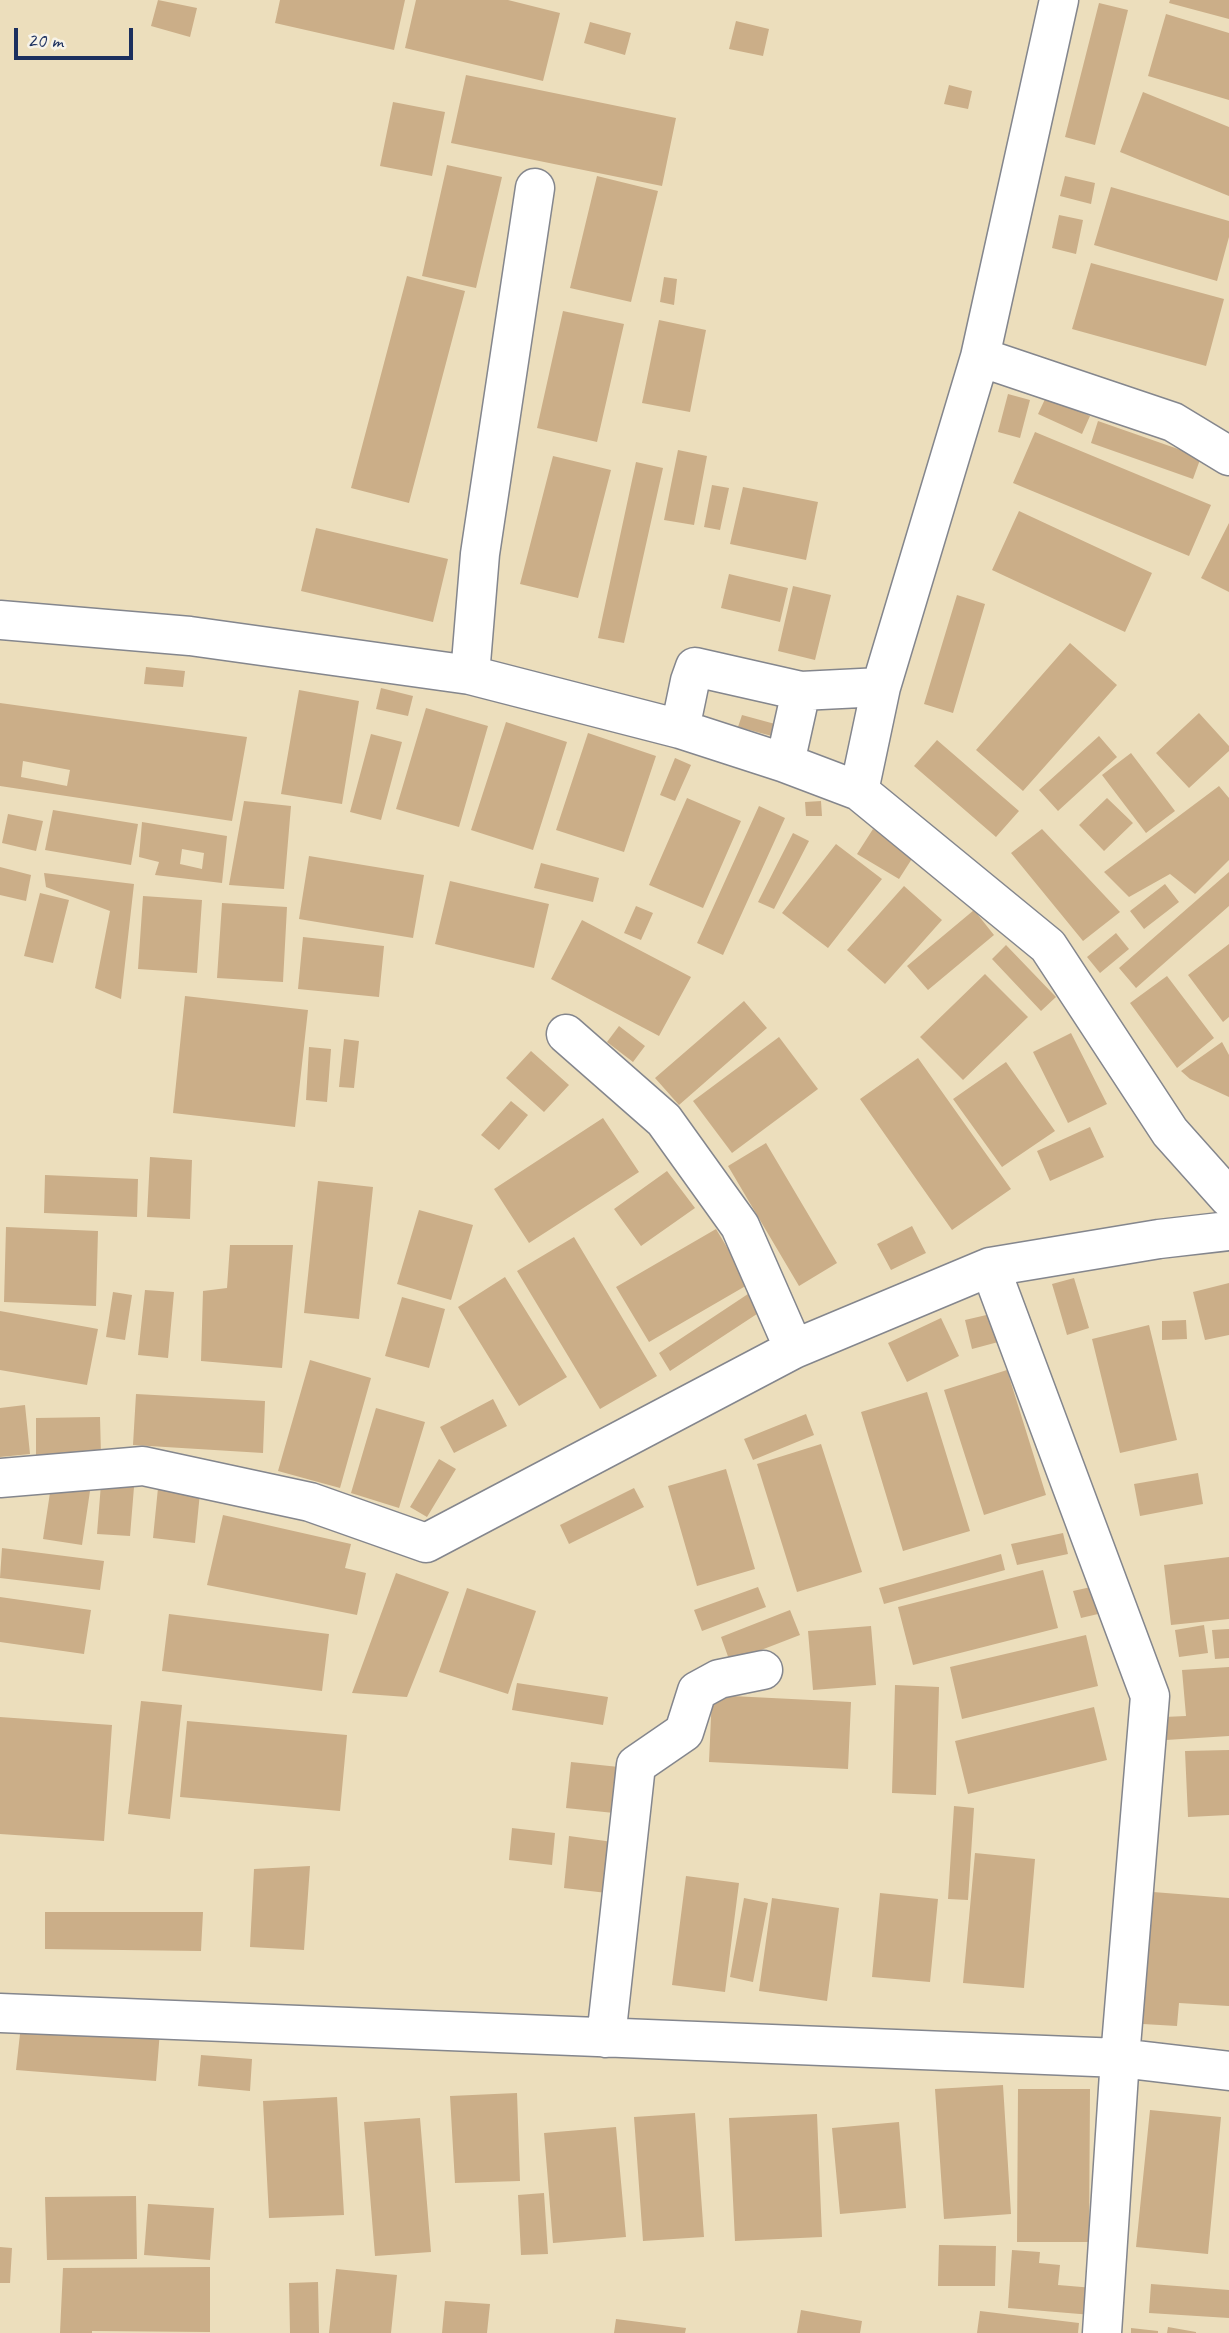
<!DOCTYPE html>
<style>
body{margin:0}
#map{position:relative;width:1229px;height:2333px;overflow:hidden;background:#ecdebc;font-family:Caveat,sans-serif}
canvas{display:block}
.scale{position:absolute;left:14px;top:28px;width:119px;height:32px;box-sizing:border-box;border:4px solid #1b2f5e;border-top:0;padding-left:9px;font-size:21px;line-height:24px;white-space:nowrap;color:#1b2f5e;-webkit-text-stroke:5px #f7f3e8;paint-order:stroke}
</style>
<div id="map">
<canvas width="1229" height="2333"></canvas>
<div class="scale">20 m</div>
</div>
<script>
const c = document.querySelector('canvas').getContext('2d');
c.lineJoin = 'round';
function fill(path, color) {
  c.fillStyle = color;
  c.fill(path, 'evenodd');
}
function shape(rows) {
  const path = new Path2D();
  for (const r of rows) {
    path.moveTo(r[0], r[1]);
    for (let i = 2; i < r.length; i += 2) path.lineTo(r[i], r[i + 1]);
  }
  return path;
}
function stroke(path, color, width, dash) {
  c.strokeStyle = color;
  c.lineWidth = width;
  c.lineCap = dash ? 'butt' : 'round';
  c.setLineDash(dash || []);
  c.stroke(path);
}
fill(shape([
 [158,0,197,8,190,37,151,26],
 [280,0,405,0,394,50,275,23],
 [416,0,508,0,560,13,543,81,405,48],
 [1170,0,1229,0,1229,19,1169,3],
 [1099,3,1128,10,1095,145,1065,137],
 [1166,14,1229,33,1229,100,1148,76],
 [736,21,769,29,763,56,729,49],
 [590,22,631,33,625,55,584,43],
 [466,75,676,118,662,186,451,143],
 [949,85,972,91,968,109,944,104],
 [1143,92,1229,127,1229,196,1120,152],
 [393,102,445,112,432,176,380,166],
 [447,165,502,177,476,288,422,276],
 [597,176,658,191,631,302,570,288],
 [1065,176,1095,183,1091,204,1060,196],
 [1111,187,1229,221,1229,237,1217,281,1094,245],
 [1059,215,1083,220,1076,254,1052,248],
 [1091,263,1224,299,1206,366,1072,329],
 [407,276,465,291,409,503,351,488],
 [664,277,677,279,674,305,660,302],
 [563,311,624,324,597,442,537,428],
 [659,320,706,330,690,412,642,403],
 [1008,394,1030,400,1020,438,998,432],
 [1046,397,1090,416,1082,434,1038,414],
 [1098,421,1201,457,1193,479,1091,443],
 [1035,432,1211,505,1189,556,1013,483],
 [678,450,707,456,694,525,664,520],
 [553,456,611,470,578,598,520,584],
 [636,462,663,468,624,643,598,638],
 [712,485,729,488,720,530,704,527],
 [743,487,818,502,806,560,730,544],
 [1019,511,1152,573,1125,632,992,570],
 [1229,523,1229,592,1201,578],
 [316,528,448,559,433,622,301,591],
 [729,574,788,588,780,622,721,608],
 [793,586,831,595,815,660,778,651],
 [957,595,985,604,953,713,924,704],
 [1070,643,1117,685,1023,791,976,750],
 [146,667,185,671,183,687,144,684],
 [381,688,413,696,408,716,376,709],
 [299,690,359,701,342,804,281,794],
 [0,703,247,737,232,821,0,786],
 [23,761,70,770,67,786,21,777],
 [426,708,488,726,459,827,396,809],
 [1199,713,1229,746,1229,751,1189,788,1156,753],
 [742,715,775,724,772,736,738,727],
 [506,722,567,742,533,850,471,830],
 [588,733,656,756,624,852,556,830],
 [371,734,402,742,381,820,350,812],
 [1099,736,1117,757,1058,811,1039,790],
 [937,740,1019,811,996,837,914,766],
 [1131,753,1175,811,1146,833,1102,775],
 [675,758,691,765,675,801,660,795],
 [1219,786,1229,798,1229,860,1195,894,1170,874,1129,897,1104,872],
 [687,798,741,821,703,908,649,885],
 [1107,798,1133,823,1104,851,1079,825],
 [244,801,291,806,284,889,229,885],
 [821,801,822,816,806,816,805,802],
 [759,806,785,818,723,955,697,943],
 [53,810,138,824,131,865,45,850],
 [8,814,43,821,36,851,2,843],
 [142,822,227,836,222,883,155,875,159,862,139,857],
 [182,849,204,853,202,869,180,864],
 [873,829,915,854,899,879,857,854],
 [1042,829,1120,912,1083,941,1011,853],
 [793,833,809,841,774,909,758,902],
 [836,844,882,879,828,948,782,913],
 [309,856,424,875,413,938,299,919],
 [541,863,599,878,593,902,534,888],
 [0,867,31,875,26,901,0,895],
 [1229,872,1229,906,1136,988,1119,968],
 [44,873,134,884,121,999,95,988,110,911,46,887],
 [450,881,549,904,534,968,435,944],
 [1165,884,1179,902,1144,929,1130,911],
 [904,886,942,920,885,984,847,950],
 [40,893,69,900,53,963,24,956],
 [143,896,202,900,197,973,138,969],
 [222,903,287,907,283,982,217,978],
 [636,906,653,913,641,940,624,933],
 [974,910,994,935,928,990,907,966],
 [582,920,691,977,659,1036,551,979],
 [1116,933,1129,949,1100,973,1087,957],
 [303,937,384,946,379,997,298,989],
 [1229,944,1229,1017,1223,1022,1188,975],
 [1006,945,1056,997,1041,1011,992,959],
 [985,974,1028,1017,963,1080,920,1037],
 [1167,976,1214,1038,1177,1068,1130,1003],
 [185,996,308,1010,295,1127,173,1113],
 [744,1001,767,1028,679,1105,655,1078],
 [619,1026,645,1046,633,1062,607,1042],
 [1071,1033,1107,1104,1068,1123,1033,1052],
 [779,1037,818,1089,732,1153,693,1101],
 [344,1039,359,1041,354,1088,339,1087],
 [1222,1042,1229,1055,1229,1097,1190,1079,1181,1071],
 [309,1047,331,1049,327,1102,306,1100],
 [531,1051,569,1085,544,1112,506,1078],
 [918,1058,1011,1189,952,1230,860,1099],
 [1006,1062,1055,1131,1002,1167,953,1099],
 [511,1101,528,1115,499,1150,481,1135],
 [603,1118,639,1172,529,1243,494,1189],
 [1090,1127,1104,1157,1050,1181,1037,1151],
 [766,1143,837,1263,799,1286,728,1166],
 [150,1157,192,1160,190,1219,147,1217],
 [667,1171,695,1208,641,1246,614,1209],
 [45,1175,138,1179,137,1217,44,1213],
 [318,1181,373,1187,359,1319,304,1313],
 [419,1210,473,1225,451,1300,397,1284],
 [912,1226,926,1253,891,1270,877,1244],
 [6,1227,98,1231,96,1306,4,1302],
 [716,1229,749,1284,649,1342,616,1287],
 [574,1237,657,1376,600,1409,517,1271],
 [230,1245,293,1245,282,1368,201,1361,203,1291,227,1288],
 [505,1277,567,1377,519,1406,458,1307],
 [1074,1278,1089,1328,1067,1335,1052,1284],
 [1229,1283,1229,1335,1205,1340,1193,1292],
 [145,1290,174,1292,168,1358,138,1355],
 [113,1292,132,1295,125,1340,106,1337],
 [751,1292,763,1310,670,1371,659,1353],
 [402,1297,445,1309,429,1368,385,1356],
 [0,1311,98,1329,87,1385,0,1370],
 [995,1313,1002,1341,972,1349,965,1320],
 [941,1318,959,1356,907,1382,888,1343],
 [1186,1320,1187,1339,1162,1340,1162,1321],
 [1149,1325,1177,1440,1120,1453,1092,1339],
 [310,1360,371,1378,340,1488,278,1471],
 [1007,1370,1046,1495,984,1515,944,1390],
 [927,1392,970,1531,903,1551,861,1412],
 [136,1394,265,1401,263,1453,133,1445],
 [493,1399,507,1426,454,1453,440,1427],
 [25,1405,30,1454,0,1457,0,1408],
 [376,1408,425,1422,399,1508,351,1493],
 [806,1414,814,1435,753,1460,744,1439],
 [100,1417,101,1455,36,1456,36,1418],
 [821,1444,862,1572,797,1592,757,1464],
 [439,1459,456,1469,427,1517,410,1507],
 [726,1469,755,1569,697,1586,668,1486],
 [1198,1473,1203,1504,1140,1516,1134,1484],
 [101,1484,134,1487,130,1536,97,1534],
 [51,1486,90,1491,82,1545,43,1539],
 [158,1488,200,1493,195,1543,153,1538],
 [634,1488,644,1507,569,1544,560,1525],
 [223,1515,351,1544,345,1568,366,1573,357,1615,207,1585],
 [1063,1533,1068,1554,1017,1565,1011,1544],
 [2,1548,104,1561,100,1590,0,1578],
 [1001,1554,1005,1570,884,1604,879,1588],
 [1229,1557,1229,1619,1171,1625,1164,1565],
 [1043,1570,1058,1628,913,1665,898,1607],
 [396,1573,449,1592,407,1697,352,1693],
 [758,1587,766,1607,702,1631,694,1610],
 [1091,1587,1098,1614,1081,1618,1073,1591],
 [467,1588,536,1611,508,1694,439,1672],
 [0,1597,91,1610,84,1654,0,1642],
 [790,1610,800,1635,730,1662,721,1637],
 [169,1614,329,1634,322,1691,162,1671],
 [1204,1625,1208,1653,1179,1657,1175,1630],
 [871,1626,876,1685,813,1690,808,1631],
 [1229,1629,1229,1658,1215,1659,1212,1630],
 [1086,1635,1098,1686,962,1719,950,1667],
 [1229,1667,1229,1736,1166,1740,1164,1717,1186,1716,1182,1670],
 [517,1683,608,1697,603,1725,512,1710],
 [895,1685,939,1687,936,1795,892,1793],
 [712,1695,851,1702,848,1769,709,1762],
 [141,1701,182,1705,170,1819,128,1814],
 [1094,1707,1107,1760,968,1794,955,1741],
 [0,1717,112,1725,104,1841,0,1834],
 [187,1721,347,1735,340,1811,180,1797],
 [1229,1750,1229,1815,1188,1817,1185,1751],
 [571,1762,619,1767,614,1813,566,1808],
 [954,1806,974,1808,968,1900,948,1899],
 [512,1828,555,1833,552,1865,509,1860],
 [569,1836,613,1842,607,1893,564,1888],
 [975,1853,1035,1859,1024,1988,963,1983],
 [310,1866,304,1950,250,1947,254,1869],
 [686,1876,739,1883,725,1992,672,1985],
 [1153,1892,1229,1898,1229,2006,1179,2003,1177,2026,1143,2024],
 [880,1893,938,1899,930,1982,872,1977],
 [744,1898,768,1903,753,1982,730,1977],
 [772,1898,839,1908,827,2001,759,1991],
 [45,1912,203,1912,201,1951,45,1949],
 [21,2025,160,2031,156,2081,16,2070],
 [201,2055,252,2059,250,2091,198,2086],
 [1003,2085,1011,2214,944,2219,935,2089],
 [1018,2089,1090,2089,1089,2242,1017,2242],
 [517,2093,520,2181,455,2183,450,2096],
 [337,2097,344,2215,269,2218,263,2101],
 [1150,2110,1221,2117,1208,2254,1136,2247],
 [695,2113,704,2237,643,2241,634,2117],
 [817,2114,822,2237,735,2241,729,2118],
 [420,2118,431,2252,375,2256,364,2122],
 [899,2122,906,2208,840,2214,832,2128],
 [616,2127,626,2237,553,2243,544,2133],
 [544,2193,548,2254,521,2255,518,2195],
 [136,2196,137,2259,47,2260,45,2197],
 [148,2204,214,2208,210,2260,144,2255],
 [939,2245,996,2246,995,2286,938,2286],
 [0,2247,12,2248,10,2283,0,2283],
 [1012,2250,1040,2252,1039,2263,1060,2265,1058,2285,1094,2288,1092,2315,1008,2308],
 [210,2267,210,2332,92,2331,92,2333,60,2333,63,2268],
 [336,2269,397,2275,391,2333,329,2333],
 [318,2282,319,2333,290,2333,289,2283],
 [1151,2284,1229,2290,1229,2318,1149,2313],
 [445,2301,490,2304,487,2333,442,2333],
 [801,2310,862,2321,860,2333,797,2333],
 [980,2311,1079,2323,1078,2333,977,2333],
 [616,2319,686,2328,685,2333,614,2333],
 [1168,2327,1196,2332,1196,2333,1167,2333],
 [1131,2328,1158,2331,1158,2333,1131,2333]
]), '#cbae88');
const minor = shape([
 [980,357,1173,422,1229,456],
 [0,620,190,636,470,675,680,729,785,763,859,791,1048,946,1170,1132,1229,1198],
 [470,675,480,554,535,188],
 [680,729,690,681,695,667,801,691,881,687],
 [785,763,801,691],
 [859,791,881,687,980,357,1059,0],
 [566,1034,664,1120,740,1226,794,1349],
 [990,1267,1150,1696,1120,2058,1102,2333],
 [0,1478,143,1466,310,1502,426,1543,794,1349,990,1267,1159,1239,1229,1231],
 [0,2013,1120,2058,1229,2071],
 [606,2038,636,1765,684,1732,697,1691,719,1679,763,1670]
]);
stroke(minor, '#84868d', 41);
stroke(minor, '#fff', 38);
</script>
